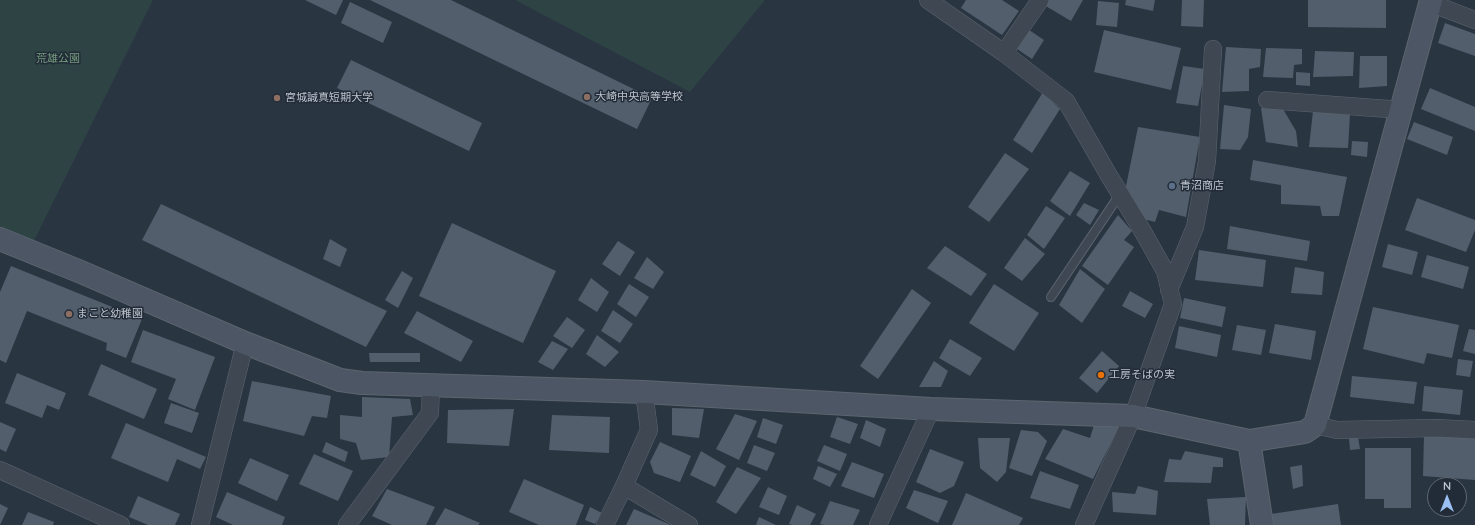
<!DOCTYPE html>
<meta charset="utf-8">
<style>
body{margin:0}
#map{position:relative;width:1475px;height:525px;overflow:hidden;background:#2a3542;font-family:Quicksand,sans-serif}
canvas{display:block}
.north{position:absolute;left:1427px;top:477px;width:40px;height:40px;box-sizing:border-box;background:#222c38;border:1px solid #5f6873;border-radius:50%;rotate:0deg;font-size:11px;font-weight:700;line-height:16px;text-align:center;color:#bbc2cc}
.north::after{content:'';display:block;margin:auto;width:14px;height:18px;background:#9abff2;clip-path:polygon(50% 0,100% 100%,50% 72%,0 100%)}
</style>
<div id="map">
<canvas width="1475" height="525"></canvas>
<div class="north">N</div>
</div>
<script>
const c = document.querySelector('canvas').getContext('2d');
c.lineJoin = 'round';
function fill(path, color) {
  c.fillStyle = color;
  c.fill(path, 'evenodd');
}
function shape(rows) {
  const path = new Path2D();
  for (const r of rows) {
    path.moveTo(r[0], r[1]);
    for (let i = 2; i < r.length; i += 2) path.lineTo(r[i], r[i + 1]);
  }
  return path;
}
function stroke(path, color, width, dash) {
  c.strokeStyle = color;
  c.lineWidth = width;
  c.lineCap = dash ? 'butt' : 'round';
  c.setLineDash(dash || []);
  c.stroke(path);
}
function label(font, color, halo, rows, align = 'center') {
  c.font = font + ' Quicksand,"Noto Sans JP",sans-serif';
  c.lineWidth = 3;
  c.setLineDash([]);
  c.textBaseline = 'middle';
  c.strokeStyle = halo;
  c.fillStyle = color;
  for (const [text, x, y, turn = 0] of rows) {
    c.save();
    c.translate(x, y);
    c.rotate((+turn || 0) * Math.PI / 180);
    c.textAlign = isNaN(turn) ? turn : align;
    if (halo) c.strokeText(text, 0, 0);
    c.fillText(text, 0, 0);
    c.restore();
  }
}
fill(shape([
 [0,0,153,0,34,241,0,227],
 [515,0,765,0,690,92]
]), '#2d4344');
fill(shape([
 [305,0,343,0,336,15],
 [370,0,451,0,652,98,637,129],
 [966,0,1002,0,1019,11,1002,35,961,8],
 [1047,0,1083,0,1071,21,1044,5],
 [1126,0,1155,0,1153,11,1125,5],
 [1182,0,1204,0,1203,27,1181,26],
 [1308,0,1386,0,1386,28,1308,27],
 [1098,1,1119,3,1117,27,1096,25],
 [350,2,392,22,383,43,341,23],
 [1445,23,1475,34,1475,56,1438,43],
 [1026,28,1044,40,1032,59,1014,47],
 [1104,30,1181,48,1171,90,1094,72],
 [1226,47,1261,49,1260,67,1249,69,1249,91,1222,92],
 [1266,48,1302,49,1302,64,1294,65,1293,78,1263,77],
 [1315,51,1354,52,1353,76,1313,77],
 [1360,56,1387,56,1387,86,1359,88],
 [351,60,482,123,469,151,337,88],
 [1183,66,1205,69,1198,106,1176,103],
 [1296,72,1310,73,1310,86,1296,85],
 [1430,88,1475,107,1475,131,1421,109],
 [1043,92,1060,109,1032,153,1013,140],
 [1224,105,1251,109,1248,137,1240,150,1220,149],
 [1261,108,1283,109,1296,131,1298,147,1266,142],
 [1313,111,1350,114,1348,148,1309,147],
 [1414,122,1453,137,1447,155,1407,139],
 [1138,127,1200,137,1186,217,1159,210,1155,222,1136,217,1124,196],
 [1352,141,1368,142,1367,157,1351,155],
 [1005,153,1029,169,989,222,968,207],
 [1253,160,1347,177,1339,216,1322,216,1320,206,1281,204,1281,185,1250,180],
 [1070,171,1090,183,1070,216,1050,201],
 [1417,198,1475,220,1475,230,1466,252,1405,230],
 [1084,203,1099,210,1090,225,1076,215],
 [161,204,387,311,366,347,142,240],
 [1046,206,1065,218,1044,249,1027,235],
 [1118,215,1132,231,1124,240,1134,247,1108,285,1082,266],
 [452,223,556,271,523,343,419,296],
 [1230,226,1310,241,1307,261,1227,249],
 [1025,238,1045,254,1022,281,1004,268],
 [330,239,347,249,340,267,323,259],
 [618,241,635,252,620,276,602,264],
 [1388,244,1418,252,1412,275,1382,267],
 [945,246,987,274,971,296,927,268],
 [1199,250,1266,260,1263,287,1195,280],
 [1427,255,1469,267,1463,289,1421,277],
 [647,257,664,272,653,289,634,278],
 [11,266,142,319,126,358,106,350,107,343,27,311,6,363,0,360,0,292],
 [1295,267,1324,272,1322,295,1291,293],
 [1080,269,1105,289,1082,323,1059,305],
 [402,271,413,278,398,308,385,300],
 [591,278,609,292,597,312,578,300],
 [629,284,649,297,636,317,617,304],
 [994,284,1039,313,1014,351,969,323],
 [912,289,931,303,878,379,860,366],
 [1130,291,1153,304,1145,318,1122,306],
 [1184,298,1226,307,1222,327,1180,318],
 [1373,307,1459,325,1452,358,1427,353,1424,364,1363,349],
 [613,310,633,324,620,343,601,331],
 [417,311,473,341,461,362,404,333],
 [567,317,585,330,572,348,553,336],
 [1275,324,1316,331,1311,360,1269,353],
 [1237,325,1266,330,1261,355,1232,350],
 [1179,326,1221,335,1217,357,1175,348],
 [1469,329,1475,330,1475,354,1463,351],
 [143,330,215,357,195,410,168,399,176,379,131,362],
 [597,335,619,352,605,367,586,354],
 [950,339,982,358,970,376,939,358],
 [552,341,568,349,553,370,538,362],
 [1102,351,1119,366,1097,393,1079,378],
 [369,353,420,353,420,362,370,362],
 [1458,359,1473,361,1470,377,1456,375],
 [934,361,948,371,941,387,919,387],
 [101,364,157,389,144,419,88,395],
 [17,373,66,393,59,410,47,405,42,418,5,403],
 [1352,376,1417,382,1414,404,1350,397],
 [252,381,331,396,327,418,312,416,304,436,243,421],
 [1424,386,1463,390,1460,415,1422,411],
 [362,397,410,399,413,415,392,417,389,457,361,460,356,443,340,439,340,415,362,417],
 [171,403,199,413,192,433,164,423],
 [672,408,704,409,699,438,672,435],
 [514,409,509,446,447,443,448,410],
 [735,414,757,421,739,460,716,449],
 [552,415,610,417,609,453,549,450],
 [837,417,858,424,850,444,830,437],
 [763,418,783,425,776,444,757,437],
 [866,420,886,429,880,447,860,438],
 [0,422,16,429,6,452,0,449],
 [126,423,206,457,200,469,177,459,168,482,111,458],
 [1094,425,1119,427,1093,479,1045,459,1063,429,1090,438],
 [1021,430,1038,432,1047,441,1032,476,1009,468],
 [1424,434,1475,436,1475,480,1423,476],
 [1358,437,1360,449,1350,450,1349,438],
 [978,438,1010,438,1006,472,997,482,980,468],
 [326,442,348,452,345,462,322,452],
 [660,442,691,456,680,482,654,473,650,462],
 [754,445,775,453,767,471,747,463],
 [824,445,847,454,840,471,817,461],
 [1365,448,1411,448,1411,508,1384,508,1384,499,1365,499],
 [930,449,964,462,954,486,940,493,916,482],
 [701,451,726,466,715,487,690,475],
 [1185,451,1223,458,1223,467,1213,467,1211,483,1164,482,1169,459,1181,460],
 [314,454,353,471,338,501,299,484],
 [250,458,289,475,277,501,238,483],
 [852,462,884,474,874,498,841,486],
 [1302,465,1303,486,1293,489,1290,467],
 [818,466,837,474,830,487,813,479],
 [737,467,761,478,736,514,716,502],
 [1040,471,1079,485,1070,509,1030,498],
 [524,479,584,505,576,525,539,525,509,512],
 [1138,486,1158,491,1156,515,1113,512,1112,492,1135,494],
 [768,487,787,496,779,515,759,507],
 [387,489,435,507,426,525,392,525,372,516],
 [914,490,948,501,938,523,906,508],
 [227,492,285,517,282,525,233,525,216,517],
 [966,493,1023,518,1019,525,952,525],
 [138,496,180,514,175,525,148,525,129,517],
 [1246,497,1245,525,1210,525,1207,499],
 [830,501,860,510,853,525,824,525,820,524],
 [0,504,8,508,0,525],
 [1338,504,1341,525,1272,525,1271,514],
 [797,505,816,514,810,525,792,525,789,524],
 [590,507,602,513,595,524,585,520],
 [445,508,480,523,478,525,435,525],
 [634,509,671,525,626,525],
 [28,512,54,522,53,525,22,525],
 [759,517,776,525,756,525]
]), '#535e6d');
const lane = shape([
 [1051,297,1120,194]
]);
const street = shape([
 [928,0,1004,53,1066,101,1108,174,1142,230,1165,271,1173,304,1133,416,1084,525],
 [1430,3,1475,20],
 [1004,53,1040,0],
 [1267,100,1402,110],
 [1169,290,1195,227,1207,161,1213,49],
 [644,392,649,430,624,486,689,525],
 [1315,425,1337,430,1436,428,1475,430],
 [0,470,121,525],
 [200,525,245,343],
 [347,525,430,413,431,385],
 [605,525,624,486],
 [878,525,931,409]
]);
const secondary = shape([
 [0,239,81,272,245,343,340,380,362,383,644,392,931,409,1133,416,1249,441,1305,432,1315,425,1431,0],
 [1249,441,1262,525]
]);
stroke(lane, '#5c656f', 10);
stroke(street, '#5c656f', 18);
stroke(secondary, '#5c656f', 24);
stroke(lane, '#3e4752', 8);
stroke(street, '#3e4752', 17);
stroke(secondary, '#4c5665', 22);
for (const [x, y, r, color] of [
 [587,97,4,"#8d6e63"],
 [277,98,4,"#8d6e63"],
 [1172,186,4,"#5c6f8a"],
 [69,314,4,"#8d6e63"],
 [1101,375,4,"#e8710a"]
]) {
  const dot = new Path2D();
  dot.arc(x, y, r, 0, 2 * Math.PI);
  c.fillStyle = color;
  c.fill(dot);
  stroke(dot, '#222c38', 1.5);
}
label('11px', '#749b7c', '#222c38', [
 ["荒雄公園",58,59]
]);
label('11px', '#bbc2cc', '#222c38', [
 ["大崎中央高等学校",595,97],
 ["宮城誠真短期大学",285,98],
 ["青沼商店",1180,186],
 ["まこと幼稚園",77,314],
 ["工房そばの実",1109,375]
], 'left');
</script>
